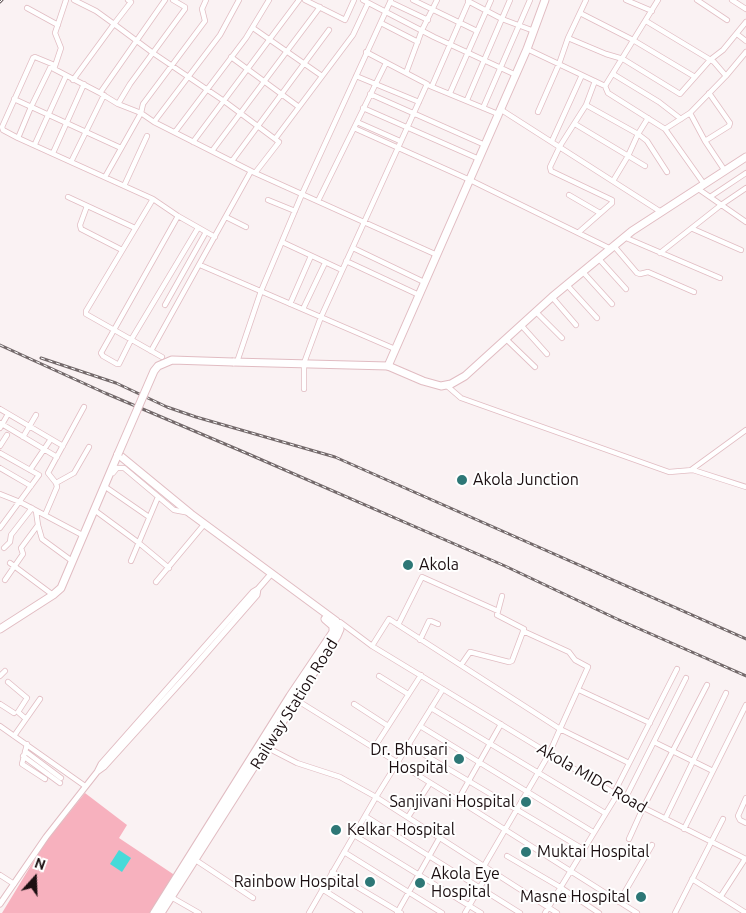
<!DOCTYPE html>
<style>
body{margin:0}
#map{position:relative;width:746px;height:913px;overflow:hidden;background:#faf2f3;font-family:Ubuntu,sans-serif}
canvas{display:block}
.north{position:absolute;left:10px;top:853px;width:50px;height:50px;-webkit-text-stroke:4px #fff;paint-order:stroke;rotate:20deg;font-size:14px;font-weight:700;line-height:20px;text-align:center;color:#1b0f11}
.north::after{content:'';display:block;margin:auto;width:18px;height:22px;background:#1b0f11;clip-path:polygon(50% 0,100% 100%,50% 72%,0 100%)}
</style>
<div id="map">
<canvas width="746" height="913"></canvas>
<div class="north">N</div>
</div>
<script>
const c = document.querySelector('canvas').getContext('2d');
c.lineJoin = 'round';
function fill(path, color) {
  c.fillStyle = color;
  c.fill(path, 'evenodd');
}
function shape(rows) {
  const path = new Path2D();
  for (const r of rows) {
    path.moveTo(r[0], r[1]);
    for (let i = 2; i < r.length; i += 2) path.lineTo(r[i], r[i + 1]);
  }
  return path;
}
function stroke(path, color, width, dash) {
  c.strokeStyle = color;
  c.lineWidth = width;
  c.lineCap = dash ? 'butt' : 'round';
  c.setLineDash(dash || []);
  c.stroke(path);
}
function label(font, color, halo, rows, align = 'center') {
  c.font = font + ' Ubuntu,sans-serif';
  c.lineWidth = 4;
  c.setLineDash([]);
  c.textBaseline = 'middle';
  c.strokeStyle = halo;
  c.fillStyle = color;
  for (const [text, x, y, turn = 0] of rows) {
    c.save();
    c.translate(x, y);
    c.rotate((+turn || 0) * Math.PI / 180);
    c.textAlign = isNaN(turn) ? turn : align;
    if (halo) c.strokeText(text, 0, 0);
    c.fillText(text, 0, 0);
    c.restore();
  }
}
fill(shape([
 [85,793,127,825,119,838,176,876,153,913,2,913,44,844]
]), '#f7b1be');
fill(shape([
 [119,850,131,858,122,872,110,864]
]), '#46dad9');
const minor = shape([
 [74,0,96,11,114,24,131,2,128,0],
 [305,0,345,20,354,0],
 [363,0,434,37,516,75],
 [413,0,477,31],
 [626,0,652,11],
 [697,0,727,20],
 [732,0,746,9],
 [468,1,502,19,534,31],
 [390,2,428,20],
 [27,8,58,25],
 [580,13,633,40,695,77],
 [646,21,714,62,726,76],
 [381,23,418,42],
 [253,28,322,76],
 [737,34,746,41],
 [568,38,606,54,623,59,680,94,710,60,723,50,746,22],
 [527,49,605,86,608,93,665,129,704,184],
 [231,57,299,107],
 [54,69,61,48,55,33,66,0],
 [406,73,422,30,437,0],
 [613,74,659,102,681,119],
 [356,76,419,102],
 [73,80,114,24,153,53,224,101,279,142,255,173],
 [430,86,498,114],
 [432,86,469,1],
 [605,86,658,0],
 [100,93,165,0],
 [450,93,491,0],
 [370,94,485,145],
 [104,95,71,162,153,199,86,311,86,314,162,357],
 [14,99,121,148],
 [467,100,510,0],
 [118,104,130,84,185,9,185,7,173,0],
 [586,105,638,134,647,141,667,172],
 [363,108,479,159],
 [483,108,530,0],
 [500,109,661,212],
 [538,112,559,64,568,38,586,0],
 [690,113,726,76,746,52],
 [154,122,220,35,239,0],
 [357,122,400,141],
 [575,124,645,166],
 [354,128,470,180,611,249],
 [665,129,690,113,705,141,725,171],
 [175,132,246,38,269,0],
 [18,138,31,107,52,64],
 [275,139,353,35,368,3],
 [552,141,582,75],
 [705,141,729,126,730,123,709,93],
 [193,142,299,0],
 [35,144,66,76],
 [212,151,320,7],
 [53,153,84,84],
 [232,161,329,30],
 [71,162,18,138,3,130,2,127,33,58,35,57,52,64,54,69,100,93,118,104,141,113,154,122,255,173,437,255],
 [105,177,141,113,143,104,205,21,202,9,206,0],
 [613,181,628,156,638,134,648,118],
 [124,186,147,136],
 [697,188,746,222],
 [569,195,600,213],
 [68,197,135,228],
 [710,197,746,173],
 [153,199,178,216,215,237],
 [268,200,295,211],
 [318,201,386,63],
 [87,206,80,225,81,229,122,250],
 [178,216,101,353,103,356,117,364,119,364,131,340,198,228],
 [226,217,246,227],
 [693,229,741,250],
 [579,232,612,203,612,200,551,171,550,167,560,146,586,105,595,81],
 [624,237,720,278],
 [282,242,342,270],
 [614,246,637,273,640,274,648,272,694,292],
 [353,248,424,282],
 [660,253,721,205,746,188],
 [599,259,626,289],
 [346,261,419,295],
 [200,265,395,349],
 [583,272,612,304],
 [567,285,597,318],
 [552,297,576,325],
 [290,304,311,256],
 [165,305,206,232],
 [303,309,325,263],
 [536,312,562,338],
 [521,325,547,354],
 [506,339,535,367],
 [151,351,251,171],
 [237,362,261,291,302,194,391,0],
 [446,385,461,398,669,472,693,470,746,487],
 [304,389,304,363,321,317,427,84,366,52],
 [0,409,63,446],
 [0,423,57,457],
 [0,428,8,414],
 [23,437,36,415],
 [0,446,7,435],
 [0,453,39,475,0,528],
 [0,468,31,486],
 [30,470,51,439],
 [691,470,746,430],
 [113,473,117,468,124,468,174,510,190,513],
 [56,483,74,473,89,447],
 [107,488,149,517],
 [0,494,20,502,84,536],
 [36,511,38,525,42,539,72,561],
 [97,512,139,543,169,568],
 [45,515,57,487,56,483,48,473,84,407],
 [4,548,10,542,11,535,32,508],
 [131,561,158,497],
 [10,563,53,595],
 [5,580,23,554,21,548,38,525],
 [156,582,202,527],
 [337,624,340,622,372,646,614,793,746,859],
 [398,625,422,577,498,611],
 [523,631,569,652,575,660,588,667,560,729,629,763],
 [420,640,429,621,431,621,438,624],
 [372,646,389,619,560,729,549,754,484,866],
 [461,665,470,652,509,662,512,661,524,629,497,615,502,596],
 [0,676,5,671],
 [379,676,408,694],
 [8,682,27,698,18,712,26,719],
 [579,690,650,723],
 [290,696,458,800,637,913],
 [0,704,14,713],
 [354,704,388,726],
 [431,708,605,813],
 [0,726,85,786],
 [420,726,593,832],
 [14,736,40,699],
 [654,742,713,771],
 [27,744,22,764,45,779],
 [408,745,583,849],
 [266,747,297,763,340,777,376,797,557,913],
 [374,748,421,675],
 [25,751,61,778],
 [23,756,60,783],
 [614,793,677,669],
 [746,798,738,816,740,820,746,823],
 [625,799,686,678],
 [458,800,501,724],
 [365,816,520,913],
 [408,817,430,783],
 [665,819,726,693],
 [684,829,746,705],
 [354,835,481,913],
 [629,839,643,808,707,685],
 [344,852,442,913],
 [507,856,560,887,599,913],
 [194,859,253,898],
 [332,872,401,913],
 [0,875,14,884],
 [692,879,746,913],
 [322,889,360,913],
 [721,896,745,859],
 [171,897,199,913],
 [619,902,652,845],
 [309,913,376,797,443,689],
 [397,913,440,837],
 [465,913,490,870],
 [545,913,617,795],
 [675,913,723,819]
]);
const tertiary = shape([
 [97,772,104,767,189,673,257,595,258,589,271,574],
 [0,904,46,837,97,772,101,764,253,592,258,589]
]);
const primary = shape([
 [388,366,423,381,441,386,451,384,465,376,552,297,632,231,746,157],
 [0,629,53,595,61,588,118,454]
]);
const trunk = shape([
 [233,362,388,366,527,49,545,0],
 [118,454,191,514,336,621,340,629,337,636,161,913],
 [154,913,290,696,333,632,333,626,325,619]
]);
stroke(minor, '#e1bcc2', 6);
stroke(tertiary, '#e1bcc2', 7);
stroke(primary, '#e1bcc2', 9);
stroke(trunk, '#e1bcc2', 9);
stroke(minor, '#fff', 4.5);
stroke(tertiary, '#fff', 5);
stroke(primary, '#fff', 7);
stroke(trunk, '#fff', 7);
const rail = shape([
 [0,2,2,0],
 [0,345,105,393,246,453,505,566,617,619,746,676],
 [41,358,116,383,167,407,196,417,335,457,746,639]
]);
stroke(rail, '#746a6b', 3);
stroke(rail, '#fff', 1, [4]);
const trunkBridge = shape([
 [118,454,154,371,158,366,172,360,233,362]
]);
stroke(trunkBridge, '#e1bcc2', 9, []);
stroke(trunkBridge, '#fff', 7);
for (const [x, y, r, color] of [
 [462,480,6,"#2d7776"],
 [408,565,6,"#2d7776"],
 [459,759,6,"#2d7776"],
 [526,802,6,"#2d7776"],
 [336,830,6,"#2d7776"],
 [526,852,6,"#2d7776"],
 [370,882,6,"#2d7776"],
 [420,883,6,"#2d7776"],
 [641,897,6,"#2d7776"]
]) {
  const dot = new Path2D();
  dot.arc(x, y, r, 0, 2 * Math.PI);
  c.fillStyle = color;
  c.fill(dot);
  stroke(dot, '#fff', 2);
}
label('16px', '#1b0f11', '#fff', [
 ["Akola Junction",473,480],
 ["Akola",419,565],
 ["Dr. Bhusari",448,750,"right"],
 ["Hospital",448,768,"right"],
 ["Sanjivani Hospital",515,802,"right"],
 ["Kelkar Hospital",347,830],
 ["Muktai Hospital",537,852],
 ["Akola Eye",431,874],
 ["Hospital",431,892],
 ["Rainbow Hospital",359,882,"right"],
 ["Masne Hospital",630,897,"right"]
], 'left');
label('16px', '#1b0f11', '#fff', [
 ["Railway Station Road",294,704,-58],
 ["Akola MIDC Road",592,778,30]
]);
</script>
